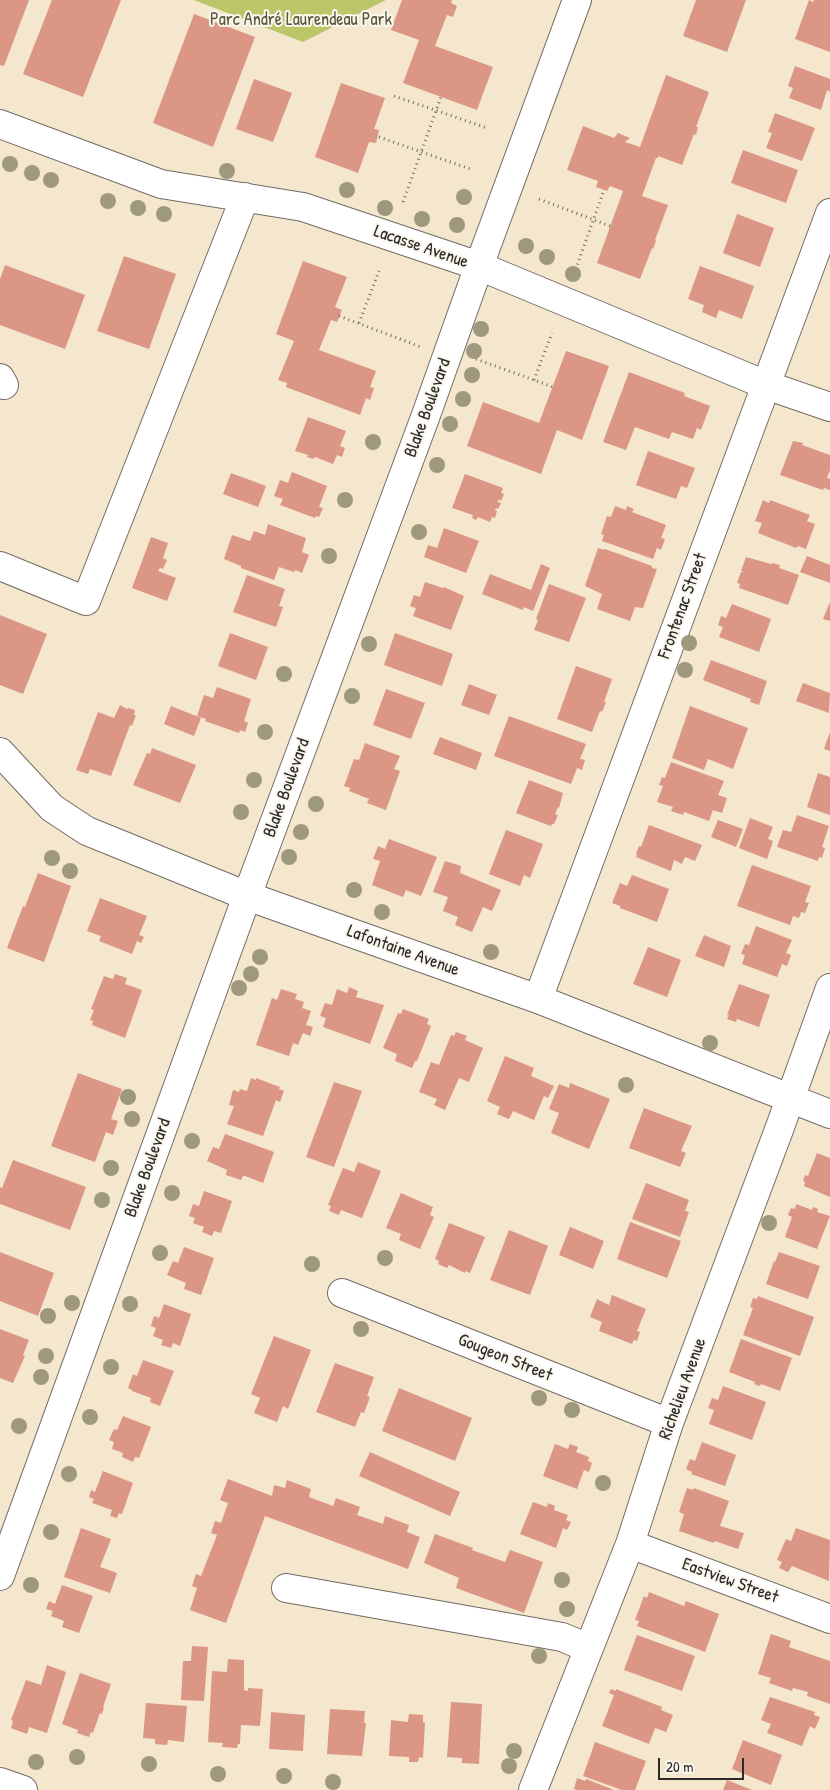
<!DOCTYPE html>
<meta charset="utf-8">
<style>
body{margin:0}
#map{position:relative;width:830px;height:1790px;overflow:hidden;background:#f5e6ce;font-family:"Patrick Hand",sans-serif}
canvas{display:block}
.scale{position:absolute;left:658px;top:1758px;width:86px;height:22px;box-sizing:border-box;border:2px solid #2b2b2b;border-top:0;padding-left:6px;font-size:15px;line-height:18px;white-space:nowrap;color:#2b2b2b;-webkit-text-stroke:4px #fbf7ec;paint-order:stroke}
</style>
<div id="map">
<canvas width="830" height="1790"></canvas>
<div class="scale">20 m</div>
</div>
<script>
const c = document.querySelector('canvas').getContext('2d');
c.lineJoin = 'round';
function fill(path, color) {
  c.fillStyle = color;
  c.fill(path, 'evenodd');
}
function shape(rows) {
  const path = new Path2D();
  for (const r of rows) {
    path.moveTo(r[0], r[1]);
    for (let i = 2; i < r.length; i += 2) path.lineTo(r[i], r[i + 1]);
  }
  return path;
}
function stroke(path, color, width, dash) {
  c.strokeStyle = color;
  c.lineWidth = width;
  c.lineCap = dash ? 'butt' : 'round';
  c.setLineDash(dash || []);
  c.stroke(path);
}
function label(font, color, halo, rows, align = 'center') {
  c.font = font + ' "Patrick Hand",sans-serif';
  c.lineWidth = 4;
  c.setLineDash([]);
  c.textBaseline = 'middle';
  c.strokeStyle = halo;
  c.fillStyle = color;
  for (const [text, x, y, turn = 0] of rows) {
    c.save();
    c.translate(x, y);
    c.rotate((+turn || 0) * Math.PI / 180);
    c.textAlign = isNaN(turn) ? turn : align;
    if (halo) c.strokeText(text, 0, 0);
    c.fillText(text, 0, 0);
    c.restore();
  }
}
fill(shape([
 [194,0,386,0,303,42]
]), '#bac668');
fill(shape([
 [0,0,29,0,4,66,0,65],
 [52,0,121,0,83,97,23,74],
 [402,0,452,0,451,3,457,6,453,17,447,15,435,46,493,67,477,110,403,83,419,40,391,30],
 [696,0,746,0,727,52,683,36],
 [809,0,813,2,814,0,830,0,830,52,795,39],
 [194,14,255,37,213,147,153,123],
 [795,66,830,79,830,92,827,90,821,110,789,98,793,88,788,86],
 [666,75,709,92,696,127,698,127,696,135,694,134,682,165,658,156,658,158,656,158,642,196,668,205,655,240,656,241,653,249,652,248,640,279,597,263,623,191,610,186,607,191,596,187,598,181,567,170,583,126,614,138,618,133,630,138,625,142,640,147],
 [254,79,292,93,273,142,236,129],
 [341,83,385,98,374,129,379,130,376,143,369,142,358,173,315,157],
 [775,113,815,128,802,161,766,148,772,133,768,132],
 [743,150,798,170,786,203,731,183],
 [737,214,774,228,760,267,723,253],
 [124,256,176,274,149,349,97,331],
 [303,261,347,277,335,307,342,310,337,322,331,320,319,350,376,371,370,387,374,388,370,400,366,398,360,415,286,387,287,383,278,380,294,341,276,334],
 [5,265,85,295,65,349,0,325,0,279],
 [700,266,754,286,742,319,719,310,716,318,702,312,704,305,688,299],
 [566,351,609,366,582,440,557,430,541,474,467,446,483,402,539,423],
 [629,372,685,393,684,396,710,406,701,430,697,428,693,439,672,432,669,439,635,427,626,450,603,442],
 [308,417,346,431,340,446,345,448,342,457,337,455,333,464,315,457,313,459,307,457,308,455,295,451],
 [793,441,803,443,802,445,830,455,830,470,827,478,830,479,830,490,824,488,823,490,780,475],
 [648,451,695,468,687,488,681,486,676,499,636,485],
 [292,472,327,486,319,507,323,508,319,517,316,516,315,518,280,505,283,499,274,496,280,480,288,483],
 [231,473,266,486,258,507,223,494],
 [465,474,503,488,501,493,504,494,501,501,498,499,498,502,501,503,498,509,496,508,495,510,497,511,495,518,492,517,490,522,478,517,476,520,472,518,473,515,452,508],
 [763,500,769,503,770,500,810,515,807,521,815,524,806,549,798,546,796,548,758,533,762,523,755,521],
 [615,506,626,510,627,506,634,509,632,512,666,525,661,538,665,539,661,550,657,548,653,559,602,541,604,535,601,534,607,516,611,517],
 [268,524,306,538,302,552,309,555,302,573,295,570,294,572,279,567,274,580,241,568,241,566,224,559,232,535,250,541,254,531,265,535],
 [444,528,479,541,466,573,424,557,428,545,437,548],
 [151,537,168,543,163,558,167,560,163,569,160,568,158,571,176,578,167,601,132,588],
 [598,548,604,550,605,549,652,566,652,568,657,569,643,608,635,607,630,621,597,609,602,594,585,586],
 [807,556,830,565,830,583,800,572],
 [746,557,771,564,772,563,780,565,779,568,799,575,788,605,739,588,740,584,737,583,741,572,744,572,741,571],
 [541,564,550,568,533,611,524,607,523,610,482,594,490,574,531,590],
 [247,575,285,589,279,606,283,607,276,627,233,612],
 [425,582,443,588,444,587,464,596,451,630,413,616,416,608,410,606,414,595,420,597],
 [549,584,586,598,569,642,534,630,538,620,536,619],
 [830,602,830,621,823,619],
 [732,604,771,619,759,652,719,637,723,627,718,625,721,616,726,618],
 [0,615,47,634,23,694,0,685],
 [230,633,268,647,256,680,218,666],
 [395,633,453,654,442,686,384,665],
 [711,660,767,681,759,705,750,702,751,699,703,680],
 [576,666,612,679,604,702,606,702,602,712,600,711,592,732,557,719],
 [803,683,830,693,829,713,796,701],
 [469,684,497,695,489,715,461,705],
 [217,687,251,699,244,721,248,723,245,732,240,730,239,733,205,721,206,719,197,716,204,695,213,698],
 [386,689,425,703,411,739,373,725],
 [120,705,127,709,128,708,135,710,134,715,136,715,132,726,130,725,111,776,90,769,88,774,76,770,98,712,114,718],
 [171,706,201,718,194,736,164,724],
 [690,706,748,728,733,769,708,759,704,770,672,758],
 [509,716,586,744,580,759,585,760,582,770,577,768,571,784,494,756],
 [830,732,830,751,824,749],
 [440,737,482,753,476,770,433,754],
 [365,743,400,756,394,769,400,771,386,810,367,803,369,799,349,791,350,788,344,786,354,759,359,760],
 [152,748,196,765,180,803,133,785,147,753,150,754],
 [671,762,724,781,718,795,727,798,722,813,713,810,709,821,684,812,683,815,671,811,673,807,657,802,663,786,659,785,662,777,665,778],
 [818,773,830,777,830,815,807,807],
 [529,780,563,793,559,808,558,807,555,814,558,815,554,824,552,824,551,826,516,813],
 [797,815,829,826,822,847,825,848,822,858,819,857,818,861,777,847,783,830,791,832],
 [750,818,773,827,768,839,773,841,767,859,739,848],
 [718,820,743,829,736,847,711,837],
 [649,825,702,845,695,861,685,857,682,864,674,860,671,871,636,857,637,855,636,854,639,846,641,847],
 [506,830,543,844,530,878,524,875,520,886,489,874],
 [389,839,437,857,421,896,406,890,403,897,372,885,380,861,373,859,378,846,385,849],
 [445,861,461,866,460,873,501,890,492,911,483,907,472,932,455,925,458,917,443,911,448,897,433,892],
 [752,865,811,886,805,902,809,903,805,913,801,912,799,918,793,916,790,925,737,906],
 [38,873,71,886,44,962,7,948,23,906,25,907],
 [632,875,669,889,657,922,620,908,620,906,612,903,620,883,627,886],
 [100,898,147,916,139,935,144,937,141,943,137,941,132,954,99,941,101,936,87,931],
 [756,926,792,940,786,953,791,955,787,966,782,964,777,977,742,964,745,955,741,954,745,944,749,945],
 [704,935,731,946,724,967,695,956],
 [648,947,681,960,667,997,633,984],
 [115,974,127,978,125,984,142,990,125,1038,92,1025,93,1021,90,1020,94,1010,91,1009,104,976,113,979],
 [739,984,770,995,759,1027,737,1019,736,1022,727,1019,729,1015,727,1015],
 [349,987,358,991,356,997,384,1005,370,1044,323,1027,326,1018,320,1016,325,1003,332,1005,337,989,347,993],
 [281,989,297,994,295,999,304,1002,302,1008,311,1011,306,1025,313,1027,310,1036,303,1033,298,1045,293,1043,289,1056,256,1045,272,998,277,1000],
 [403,1009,429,1019,427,1024,431,1026,417,1061,415,1061,412,1068,395,1061,397,1054,383,1048,398,1013,401,1014],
 [456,1032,467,1036,465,1040,483,1048,469,1082,459,1078,445,1110,434,1105,437,1099,419,1092,431,1062,439,1065,451,1035,454,1036],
 [505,1056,534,1068,531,1076,554,1086,548,1098,544,1096,534,1120,513,1111,509,1119,497,1114,500,1107,487,1101],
 [78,1073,122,1089,111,1119,118,1121,113,1135,106,1132,95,1162,51,1146],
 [251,1078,256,1080,256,1078,280,1087,279,1089,284,1091,280,1102,276,1100,263,1136,227,1124,234,1106,229,1105,233,1090,239,1092,240,1089,247,1091],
 [334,1082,362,1091,334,1167,306,1157],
 [570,1083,610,1099,589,1149,551,1133,559,1113,549,1109,559,1084,569,1088],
 [644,1108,692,1126,681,1151,686,1153,680,1167,629,1148],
 [225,1134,274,1152,263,1183,245,1176,243,1176,241,1180,226,1175,227,1170,207,1161,213,1147,219,1149],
 [817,1153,830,1158,830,1197,804,1186,805,1182,803,1181,805,1175,808,1176],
 [13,1160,86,1187,70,1230,0,1204,0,1187,2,1188],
 [358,1162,381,1171,362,1218,341,1210,339,1215,329,1211,331,1206,328,1205,343,1168,354,1172],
 [646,1183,689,1200,685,1211,689,1212,680,1237,632,1219],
 [204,1191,232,1201,221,1233,214,1231,212,1236,202,1232,204,1227,193,1223,195,1218,189,1216,193,1204,199,1206],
 [401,1193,433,1207,430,1215,434,1217,420,1249,399,1240,401,1234,386,1228],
 [796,1204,812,1210,813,1207,818,1209,817,1212,830,1216,817,1249,785,1237,792,1217,788,1215,791,1208,795,1209],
 [630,1222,681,1241,667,1278,617,1259],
 [449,1223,485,1237,470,1273,465,1271,465,1273,449,1265,447,1268,438,1264,439,1261,435,1259],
 [570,1227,604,1241,593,1269,559,1255],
 [509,1230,548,1246,530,1295,490,1280],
 [184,1247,214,1258,201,1295,184,1289,186,1283,167,1275,173,1261,178,1263],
 [0,1252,54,1273,38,1316,0,1301],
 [779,1252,820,1266,808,1299,766,1284,774,1261,775,1262],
 [612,1295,646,1309,637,1331,640,1332,637,1341,634,1340,632,1344,599,1331,602,1322,590,1317,597,1299,609,1305],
 [758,1296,814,1317,800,1356,743,1335,753,1308,750,1307,753,1298,757,1299],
 [164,1304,191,1314,180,1346,173,1343,171,1348,161,1345,163,1340,153,1336,156,1328,151,1326,154,1316,159,1318],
 [0,1329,29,1340,23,1355,25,1356,13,1383,0,1378],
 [274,1336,311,1350,288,1409,283,1406,277,1422,254,1413,260,1398,251,1394],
 [741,1339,792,1358,780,1391,761,1384,760,1386,754,1384,755,1382,729,1372],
 [143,1360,174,1371,160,1406,150,1402,151,1398,132,1391,132,1390,128,1388,133,1374,137,1376],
 [335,1363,374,1377,367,1396,370,1397,364,1413,361,1412,355,1427,316,1412],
 [723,1386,766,1402,752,1440,709,1424,714,1410,708,1408,712,1398,718,1400],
 [399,1388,472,1418,455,1461,382,1431],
 [123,1416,151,1427,139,1458,135,1457,133,1462,122,1457,123,1453,112,1449,114,1442,109,1440,114,1429,117,1430],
 [702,1442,736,1455,725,1486,691,1474,692,1472,686,1469,690,1459,695,1461],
 [555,1444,568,1449,570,1444,578,1447,576,1452,589,1457,588,1461,592,1463,589,1472,584,1470,577,1489,543,1476],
 [370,1452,460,1492,450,1516,359,1476],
 [103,1471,133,1483,122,1514,119,1513,117,1518,110,1516,112,1510,92,1503,94,1499,89,1497,91,1490,95,1492],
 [228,1479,272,1496,274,1485,285,1488,287,1480,311,1489,309,1497,333,1506,336,1498,360,1507,357,1515,383,1524,385,1516,409,1525,407,1532,420,1537,408,1569,265,1516,226,1623,190,1610,197,1588,192,1586,196,1574,201,1576,217,1535,211,1533,215,1521,221,1523,228,1503,220,1500],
 [687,1488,693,1490,694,1488,729,1501,720,1526,744,1533,738,1549,715,1541,714,1543,679,1531,684,1514,679,1512],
 [533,1502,547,1507,548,1503,555,1506,554,1510,568,1515,566,1520,571,1522,567,1530,563,1528,556,1548,520,1534],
 [81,1528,111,1539,100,1567,117,1573,110,1593,64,1577],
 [796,1528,830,1540,829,1581,792,1566,788,1572,779,1568,782,1562,777,1560,786,1539,791,1541],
 [435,1534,473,1548,472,1550,505,1562,510,1550,543,1562,524,1613,456,1588,459,1578,424,1563],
 [62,1585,93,1596,79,1633,62,1627,64,1621,51,1616,53,1611,46,1609,49,1601,55,1604],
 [649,1592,684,1606,686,1601,719,1614,705,1652,637,1626,639,1621,635,1620,644,1596,647,1598],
 [771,1634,791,1641,789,1647,830,1661,830,1704,807,1696,808,1692,793,1688,792,1691,769,1683,771,1678,758,1674],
 [637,1635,695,1656,682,1691,624,1670],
 [192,1646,208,1647,204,1701,181,1700,183,1661,191,1661],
 [228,1659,244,1660,244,1690,248,1691,248,1688,263,1689,260,1726,241,1725,240,1744,238,1744,237,1748,222,1747,223,1743,208,1742,212,1671,227,1672],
 [47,1665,66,1672,47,1733,29,1727,27,1734,11,1728,13,1721,11,1720,26,1680,41,1685],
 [80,1673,111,1684,103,1707,104,1707,102,1714,100,1713,93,1733,91,1732,89,1737,77,1733,78,1730,62,1724],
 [611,1689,616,1691,616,1689,662,1707,661,1710,673,1715,666,1732,655,1728,649,1744,602,1726,614,1695,609,1693],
 [770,1697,815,1712,814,1715,820,1717,815,1729,810,1726,802,1746,767,1733,771,1724,761,1720],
 [451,1702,482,1704,479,1764,462,1763,462,1758,447,1757],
 [146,1703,187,1706,184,1742,168,1740,167,1745,155,1744,155,1739,143,1738],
 [330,1709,365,1711,364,1723,366,1723,362,1756,327,1754],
 [271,1712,305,1715,303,1751,269,1749],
 [409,1714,423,1715,423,1722,425,1723,423,1758,419,1757,418,1762,409,1762,409,1757,389,1756,391,1720,408,1722],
 [743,1740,782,1755,771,1785,732,1769],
 [595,1742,646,1761,635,1790,622,1790,583,1776],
 [577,1778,585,1781,586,1779,614,1790,578,1790,574,1789],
 [727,1780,752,1790,723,1790]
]), '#db9686');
const minor = shape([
 [0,124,161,184,303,207,479,266,766,385,830,407],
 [0,378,4,385],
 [0,566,86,601,245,197],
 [0,752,52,808,87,831,247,896,538,999,830,1114],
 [538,999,830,213],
 [342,1293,669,1423],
 [630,1544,830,1619],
 [0,1576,247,896,426,415,479,266,577,0],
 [286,1588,562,1637,588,1648],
 [0,1782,23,1790],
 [533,1790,630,1544,669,1423,780,1127,830,988]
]);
stroke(minor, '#726c64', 30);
stroke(shape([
 [394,96,487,128],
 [379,137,470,169],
 [539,199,610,226],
 [403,202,441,97],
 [574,274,604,190],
 [339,316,421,347],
 [359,323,379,271],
 [476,359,553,387],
 [534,380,552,333]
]), '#726c64', 3, [1, 4]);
stroke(minor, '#fff', 28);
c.fillStyle = '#9e997e';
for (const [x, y] of [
 [10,164],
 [227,171],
 [32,173],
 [51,180],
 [347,190],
 [464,197],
 [108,201],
 [138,208],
 [385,208],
 [164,214],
 [422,219],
 [457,225],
 [526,246],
 [547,257],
 [573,274],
 [481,329],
 [474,351],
 [472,375],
 [463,399],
 [450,424],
 [373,442],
 [437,465],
 [345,500],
 [419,532],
 [329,556],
 [689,643],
 [369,644],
 [685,670],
 [284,674],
 [352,696],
 [265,732],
 [254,780],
 [316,804],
 [241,812],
 [301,832],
 [289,857],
 [52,858],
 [70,871],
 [354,890],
 [382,912],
 [491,952],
 [260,957],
 [251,974],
 [239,988],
 [710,1043],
 [626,1085],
 [128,1097],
 [132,1119],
 [192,1141],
 [111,1168],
 [172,1193],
 [102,1200],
 [769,1223],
 [160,1253],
 [385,1258],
 [312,1264],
 [72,1303],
 [130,1304],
 [48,1316],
 [361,1329],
 [46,1356],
 [111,1367],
 [41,1377],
 [539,1398],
 [572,1410],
 [90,1417],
 [19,1426],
 [69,1474],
 [603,1483],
 [51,1532],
 [562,1580],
 [31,1585],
 [567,1609],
 [539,1656],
 [514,1751],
 [77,1757],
 [36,1762],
 [149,1764],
 [509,1766],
 [218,1774],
 [284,1776],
 [333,1782]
]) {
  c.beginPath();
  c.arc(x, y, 8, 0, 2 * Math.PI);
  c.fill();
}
label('18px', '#565a3d', '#fbf7ec', [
 ["Parc André Laurendeau Park",301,20]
]);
label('18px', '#2b2b2b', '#fbf7ec', [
 ["Lacasse Avenue",421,247,19],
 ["Blake Boulevard",428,408,-70],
 ["Frontenac Street",683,606,-70],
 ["Blake Boulevard",287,788,-70],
 ["Lafontaine Avenue",403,951,20],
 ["Blake Boulevard",148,1168,-70],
 ["Gougeon Street",505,1358,22],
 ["Richelieu Avenue",683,1389,-70],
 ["Eastview Street",730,1581,20]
]);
</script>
